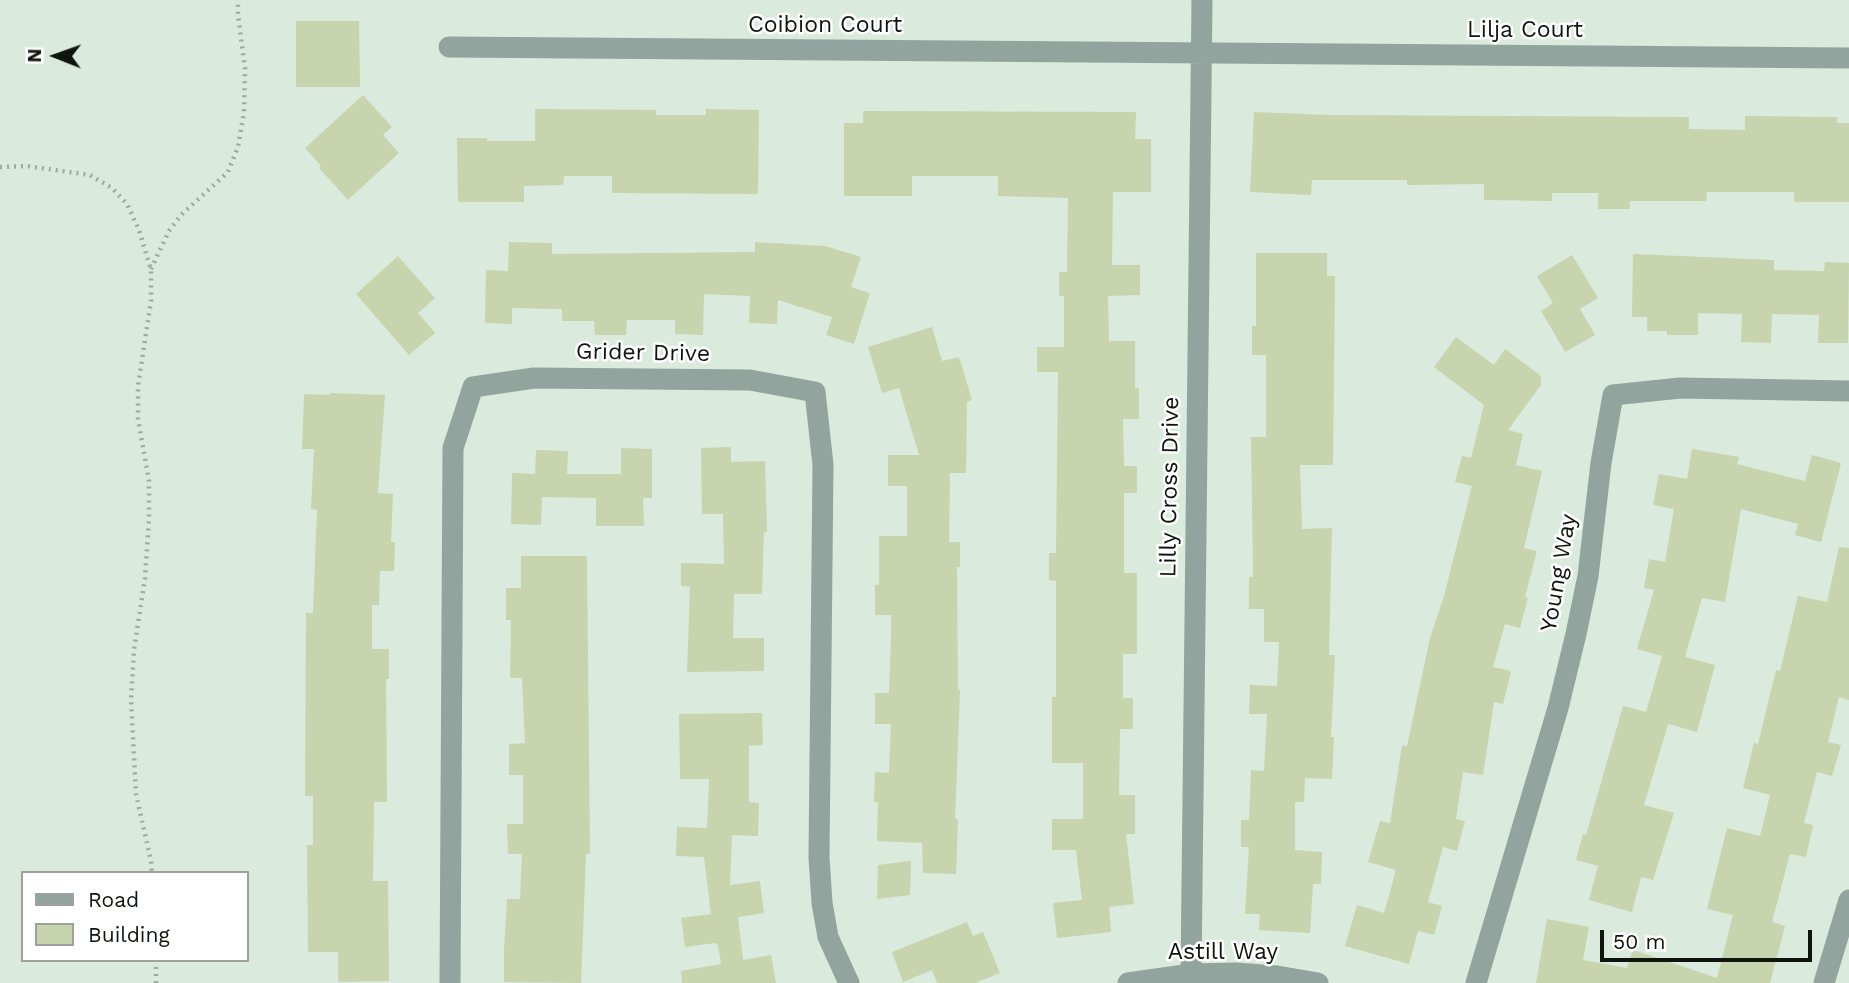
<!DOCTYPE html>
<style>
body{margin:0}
#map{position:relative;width:1849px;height:983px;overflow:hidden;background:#daeadc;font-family:"Work Sans",sans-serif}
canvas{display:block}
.legend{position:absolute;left:21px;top:871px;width:228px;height:91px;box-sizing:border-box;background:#fff;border:2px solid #9fa19f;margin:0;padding:9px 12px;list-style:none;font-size:21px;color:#0f140f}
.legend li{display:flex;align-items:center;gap:14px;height:35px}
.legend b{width:35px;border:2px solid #9fa19f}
.north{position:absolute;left:21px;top:21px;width:70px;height:70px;-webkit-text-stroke:5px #fff;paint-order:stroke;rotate:271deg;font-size:19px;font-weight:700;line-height:28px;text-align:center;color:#0f140f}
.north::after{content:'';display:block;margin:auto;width:24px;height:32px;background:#0f140f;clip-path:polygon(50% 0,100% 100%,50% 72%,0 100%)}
.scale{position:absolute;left:1600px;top:930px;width:212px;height:32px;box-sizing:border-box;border:4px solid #0f140f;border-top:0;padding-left:9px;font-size:21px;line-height:24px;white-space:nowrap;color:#0f140f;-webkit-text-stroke:5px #fff;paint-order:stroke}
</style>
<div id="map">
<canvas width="1849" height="983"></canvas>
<ul class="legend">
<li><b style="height:9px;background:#91a49e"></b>Road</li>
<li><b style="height:19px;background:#c7d4ae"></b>Building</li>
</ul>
<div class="north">N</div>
<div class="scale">50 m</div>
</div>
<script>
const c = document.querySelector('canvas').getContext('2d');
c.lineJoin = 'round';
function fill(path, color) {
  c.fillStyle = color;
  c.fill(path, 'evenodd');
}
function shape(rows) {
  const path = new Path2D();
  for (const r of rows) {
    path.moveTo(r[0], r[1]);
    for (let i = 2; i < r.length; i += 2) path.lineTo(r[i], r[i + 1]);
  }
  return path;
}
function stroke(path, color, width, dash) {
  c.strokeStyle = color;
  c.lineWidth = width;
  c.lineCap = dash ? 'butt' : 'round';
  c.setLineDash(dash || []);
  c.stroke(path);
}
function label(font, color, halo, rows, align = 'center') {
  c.font = font + ' "Work Sans",sans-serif';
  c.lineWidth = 5;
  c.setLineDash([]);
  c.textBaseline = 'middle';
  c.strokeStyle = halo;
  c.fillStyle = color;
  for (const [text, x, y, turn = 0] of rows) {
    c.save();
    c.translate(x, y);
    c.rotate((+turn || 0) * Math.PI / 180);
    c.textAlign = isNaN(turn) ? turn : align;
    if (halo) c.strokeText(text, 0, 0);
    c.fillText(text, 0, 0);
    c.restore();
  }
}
fill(shape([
 [296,21,359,21,360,87,296,87],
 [363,95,392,127,383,135,399,153,348,200,319,168,321,166,305,148],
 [535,109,656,110,656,115,706,115,706,109,759,110,758,194,612,193,612,176,564,176,563,185,524,186,524,202,458,202,457,138,487,138,487,141,535,141],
 [863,111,1136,112,1135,139,1151,139,1151,192,1113,192,1112,265,1140,265,1140,295,1108,296,1109,341,1135,341,1135,388,1139,388,1139,419,1123,419,1124,466,1137,466,1137,493,1124,493,1124,573,1137,573,1137,654,1123,654,1123,698,1133,698,1133,729,1120,729,1119,795,1135,795,1135,834,1126,834,1134,904,1109,907,1111,932,1057,938,1053,903,1082,900,1076,850,1052,850,1052,819,1083,819,1083,763,1052,763,1052,697,1056,697,1056,581,1049,580,1049,553,1056,553,1058,372,1037,372,1037,347,1064,347,1064,296,1059,296,1059,272,1067,272,1068,198,998,196,998,176,912,176,912,196,844,196,844,123,863,123],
 [1254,112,1329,115,1689,117,1689,129,1745,130,1745,116,1837,117,1837,123,1849,123,1849,202,1794,202,1794,192,1707,192,1706,201,1630,201,1630,209,1598,209,1598,193,1552,193,1552,201,1484,200,1484,184,1407,185,1407,180,1312,180,1311,195,1250,192],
 [509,242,552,243,552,254,755,252,755,242,825,246,861,257,851,287,870,293,854,344,826,335,832,317,778,300,777,324,749,323,750,296,704,294,703,335,675,334,675,320,627,320,626,335,595,335,594,321,562,321,562,309,512,308,512,324,485,323,486,270,508,271],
 [1256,253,1327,253,1327,276,1335,276,1333,465,1300,465,1302,529,1332,528,1329,655,1335,655,1331,737,1334,737,1332,779,1305,778,1304,802,1295,802,1295,850,1322,852,1321,884,1313,884,1310,933,1259,930,1260,914,1245,914,1249,847,1241,847,1241,820,1249,820,1251,770,1264,771,1267,714,1249,714,1250,685,1277,686,1279,642,1264,642,1264,609,1249,609,1249,577,1253,577,1251,437,1266,437,1266,355,1252,355,1252,326,1256,326],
 [1633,254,1774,260,1774,270,1824,271,1825,262,1849,263,1848,343,1818,343,1819,315,1772,314,1771,343,1741,342,1742,314,1698,313,1698,335,1667,335,1667,331,1647,331,1647,317,1632,317],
 [1572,255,1598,298,1580,309,1595,335,1565,352,1541,311,1553,303,1537,276],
 [398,256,435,298,418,313,435,333,409,355,356,294],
 [932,327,942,361,959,357,972,400,967,402,966,473,950,473,949,542,960,542,960,567,957,567,958,690,960,690,955,819,958,819,956,874,923,873,922,843,877,841,878,802,874,802,875,772,889,773,891,724,875,724,875,693,889,693,891,638,891,615,875,615,875,585,879,585,879,536,907,536,907,486,888,486,888,455,919,455,899,388,882,393,868,347],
 [1456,337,1494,365,1505,349,1541,376,1541,385,1508,430,1523,434,1516,465,1542,471,1524,548,1537,551,1525,597,1528,598,1520,628,1505,624,1493,667,1511,671,1503,704,1494,702,1483,775,1463,772,1456,819,1465,821,1457,851,1443,847,1428,902,1442,906,1434,935,1418,931,1409,964,1345,946,1357,905,1384,913,1396,870,1368,862,1380,821,1390,823,1402,745,1407,746,1430,638,1444,596,1472,486,1455,482,1462,456,1471,458,1484,405,1434,367],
 [330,393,385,395,378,493,393,494,391,542,395,542,394,571,380,571,379,605,372,605,372,649,389,649,389,679,386,679,387,802,374,802,373,881,388,881,389,981,338,982,338,952,308,952,307,845,313,845,313,796,305,796,306,613,313,613,317,510,311,509,314,449,302,449,304,394,330,395],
 [731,447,731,462,765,461,767,532,764,532,762,594,734,594,733,638,764,638,764,671,687,672,690,587,681,586,681,563,724,564,723,514,702,514,701,448],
 [621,448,652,449,652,498,643,498,644,526,596,526,596,498,542,497,541,525,511,524,512,473,535,474,536,450,568,451,567,474,621,474],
 [1692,449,1739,457,1737,464,1805,481,1812,455,1841,463,1821,542,1795,535,1798,524,1741,509,1725,602,1702,598,1685,657,1715,665,1697,732,1668,724,1644,805,1674,813,1653,880,1641,877,1632,912,1589,900,1598,866,1576,860,1583,834,1586,835,1623,706,1646,712,1662,656,1637,649,1654,590,1644,588,1649,559,1665,562,1674,509,1653,505,1659,474,1687,479],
 [1839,547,1849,548,1849,700,1839,697,1828,742,1841,745,1832,776,1817,772,1804,823,1813,825,1806,857,1790,854,1772,922,1785,926,1770,983,1536,983,1547,919,1589,927,1583,960,1627,968,1633,950,1717,978,1733,915,1707,909,1727,828,1760,836,1770,795,1743,788,1754,743,1758,744,1776,670,1780,671,1798,596,1827,602],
 [521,556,587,556,590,854,586,854,581,983,504,982,504,950,507,899,520,899,522,854,508,854,507,824,523,824,523,775,509,775,509,744,525,743,522,678,510,678,511,620,506,620,506,588,521,588],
 [762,713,763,745,749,746,749,802,759,803,758,836,732,835,730,885,760,881,764,913,738,917,743,960,771,955,776,983,682,983,681,971,721,964,718,945,715,943,685,947,681,918,711,914,704,857,676,856,677,827,707,828,709,779,680,779,679,714],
 [911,861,910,895,877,899,878,865],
 [967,922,973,936,983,932,1000,973,975,983,937,983,932,970,903,982,892,952]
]), '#c7d4ae');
stroke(shape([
 [0,167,27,166,90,175,112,188,127,204,139,230,151,270,151,301,138,386,138,419,149,481,149,519,145,578,134,650,131,700,136,794,151,861,152,873],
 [151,269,169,231,181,215,228,172,238,147,244,112,245,68,238,15,238,0],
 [156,983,156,960]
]), '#9daa9e', 4.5, [2, 5]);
stroke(shape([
 [449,47,1849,58],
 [1191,974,1202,0],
 [450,983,453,448,473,387,534,378,750,380,815,392,823,465,819,857,822,903,828,937,849,983],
 [1128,983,1191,974,1236,973,1277,976,1318,983],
 [1476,983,1558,708,1576,634,1588,576,1601,463,1613,395,1680,388,1849,391],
 [1824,983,1849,900]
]), '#91a49e', 21);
label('23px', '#0f140f', '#fff', [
 ["Coibion Court",825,25],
 ["Lilja Court",1525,30],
 ["Grider Drive",643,353,1],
 ["Lilly Cross Drive",1170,487,-89],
 ["Young Way",1559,573,-80],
 ["Astill Way",1223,952]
]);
</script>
